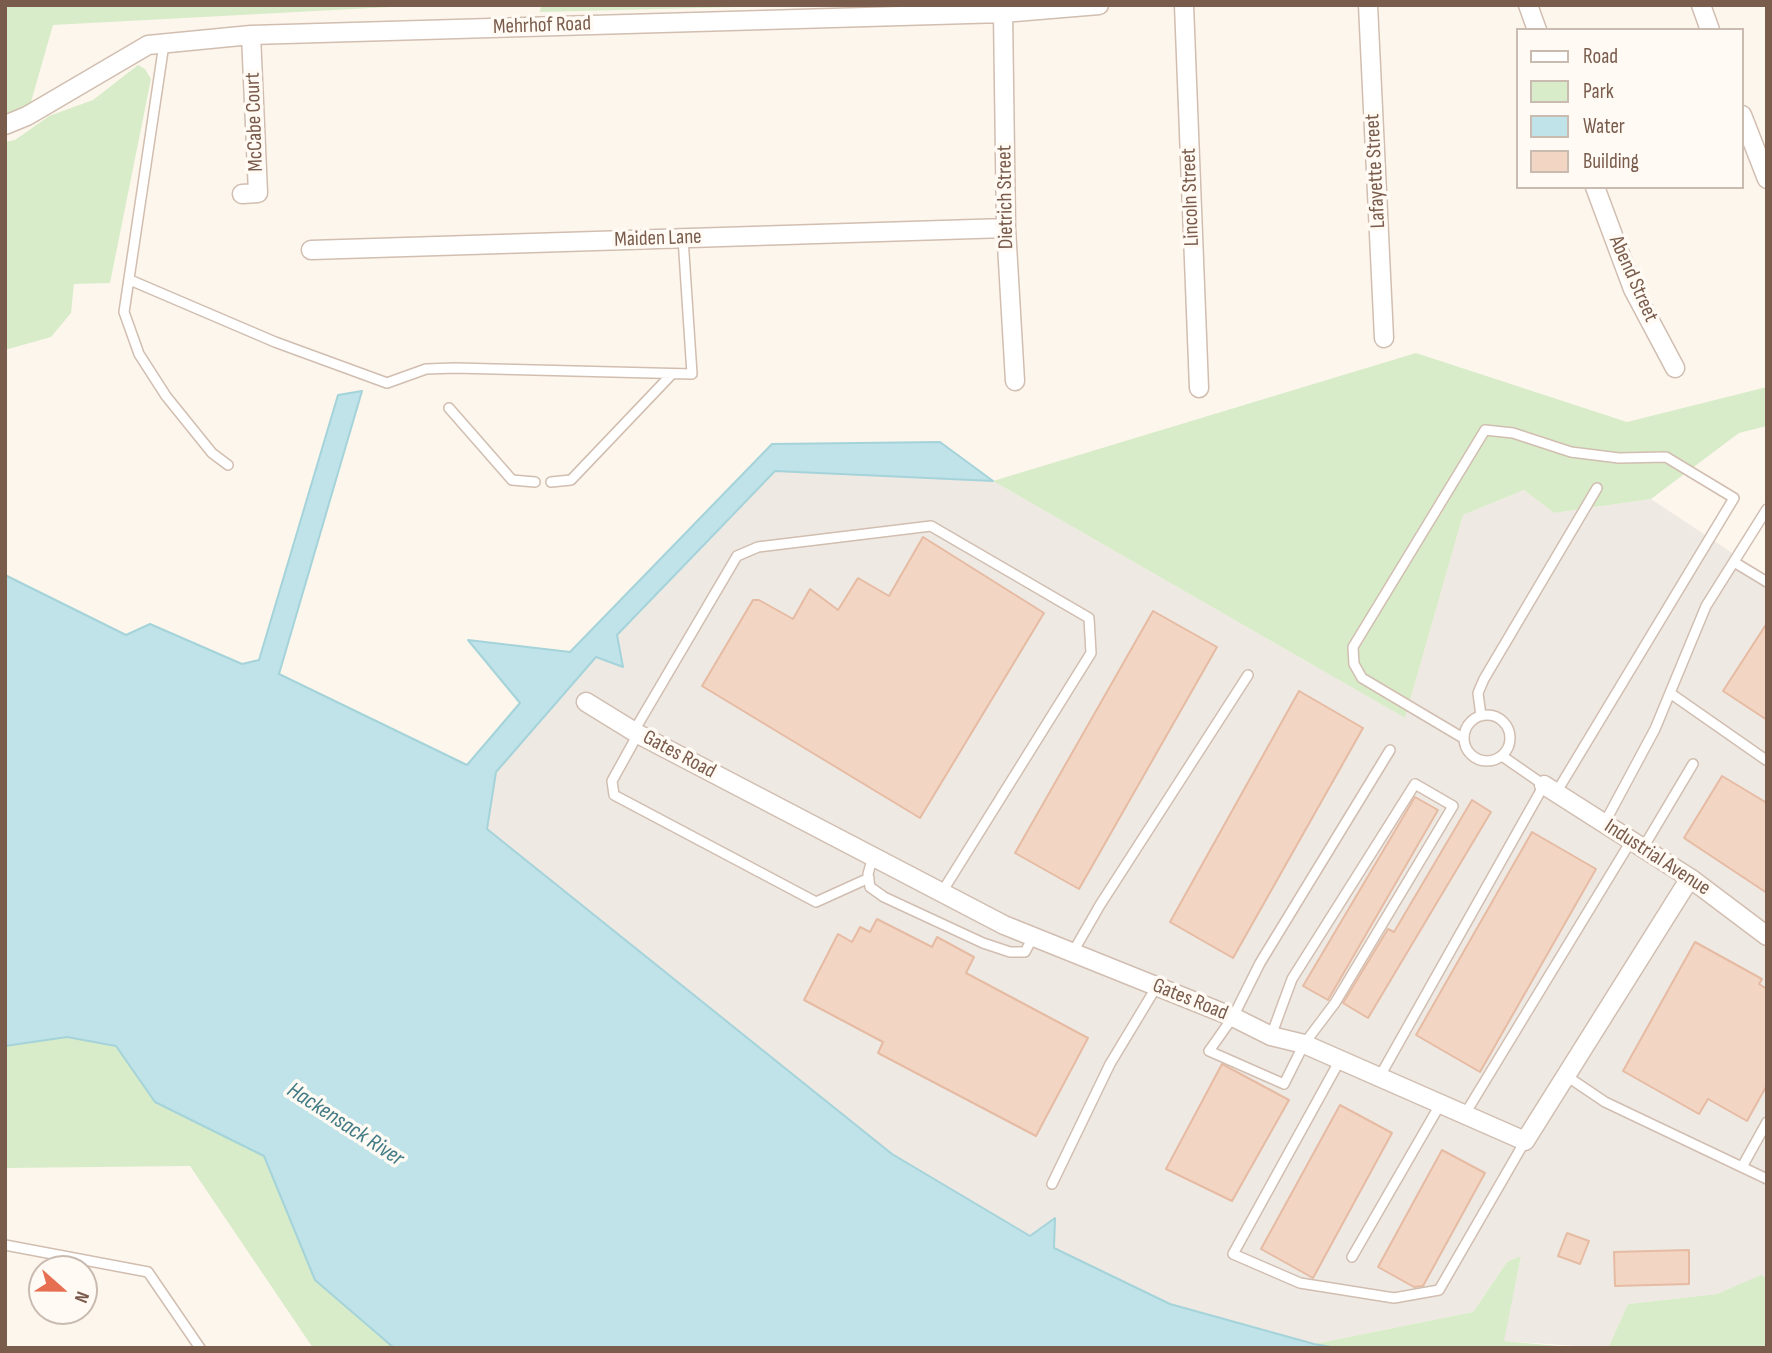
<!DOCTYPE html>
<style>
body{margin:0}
#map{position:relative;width:1772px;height:1353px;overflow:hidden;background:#fdf6ec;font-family:"Sofia Sans Condensed",sans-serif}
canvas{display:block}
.frame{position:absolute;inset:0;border:7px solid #7a5c4d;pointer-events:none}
.legend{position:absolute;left:1516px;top:28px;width:228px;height:161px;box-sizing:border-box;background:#fffaf3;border:2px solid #cabbb1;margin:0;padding:9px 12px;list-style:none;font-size:21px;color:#7a5c4d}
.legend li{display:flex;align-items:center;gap:14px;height:35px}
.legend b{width:35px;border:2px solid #cabbb1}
.north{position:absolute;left:28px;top:1255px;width:70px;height:70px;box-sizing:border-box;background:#fffaf3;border:2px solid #cabbb1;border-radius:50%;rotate:111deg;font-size:19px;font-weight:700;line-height:28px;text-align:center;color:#7a5c4d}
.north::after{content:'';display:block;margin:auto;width:24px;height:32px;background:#e76f51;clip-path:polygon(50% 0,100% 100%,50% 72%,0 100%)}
</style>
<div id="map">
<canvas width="1772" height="1353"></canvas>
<div class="frame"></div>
<ul class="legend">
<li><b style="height:9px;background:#fff"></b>Road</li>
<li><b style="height:19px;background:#d8ecc9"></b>Park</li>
<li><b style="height:19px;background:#bfe3e8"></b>Water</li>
<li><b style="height:19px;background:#f3d5c3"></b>Building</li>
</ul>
<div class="north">N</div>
</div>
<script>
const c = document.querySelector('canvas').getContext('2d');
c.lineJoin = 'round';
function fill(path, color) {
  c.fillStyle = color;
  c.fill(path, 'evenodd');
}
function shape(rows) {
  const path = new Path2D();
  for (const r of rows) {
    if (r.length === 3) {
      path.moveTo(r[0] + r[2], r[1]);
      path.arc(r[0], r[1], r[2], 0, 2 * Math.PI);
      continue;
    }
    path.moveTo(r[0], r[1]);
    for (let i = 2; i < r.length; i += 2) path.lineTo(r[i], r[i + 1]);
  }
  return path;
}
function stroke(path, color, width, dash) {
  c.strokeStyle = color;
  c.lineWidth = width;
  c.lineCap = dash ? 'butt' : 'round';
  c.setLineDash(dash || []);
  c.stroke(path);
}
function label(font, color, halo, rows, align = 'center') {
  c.font = font + ' "Sofia Sans Condensed",sans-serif';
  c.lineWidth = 7;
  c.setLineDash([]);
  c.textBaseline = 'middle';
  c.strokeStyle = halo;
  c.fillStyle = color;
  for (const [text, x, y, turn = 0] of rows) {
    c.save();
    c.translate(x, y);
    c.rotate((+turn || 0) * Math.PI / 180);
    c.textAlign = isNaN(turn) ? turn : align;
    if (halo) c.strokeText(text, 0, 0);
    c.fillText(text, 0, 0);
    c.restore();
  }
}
fill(shape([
 [775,471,993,481,1405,718,1463,515,1524,490,1554,513,1651,499,1767,576,1767,1278,1761,1276,1717,1294,1628,1304,1608,1348,1503,1341,1521,1257,1507,1262,1473,1312,1314,1344,1170,1304,1030,1236,892,1154,487,829,496,772,597,657]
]), '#efe9e4');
fill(shape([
 [5,5,428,5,53,25,27,116,5,125],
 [541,5,815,5,540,12],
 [138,65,145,69,151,79,110,283,74,284,71,313,51,337,5,350,5,142,15,140,49,116,93,100],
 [1416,353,1627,422,1767,387,1767,426,1739,433,1651,499,1554,513,1524,490,1463,515,1405,718,993,481],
 [67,1037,117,1046,155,1102,264,1156,315,1280,394,1348,313,1348,190,1166,5,1168,5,1046],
 [1521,1256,1504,1341,1579,1348,1337,1348,1314,1344,1473,1312,1507,1262],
 [1761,1275,1767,1278,1767,1348,1608,1348,1628,1304,1717,1294]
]), '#d8ecc9');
const water = shape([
 [362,391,279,674,467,765,520,703,468,640,570,652,772,444,940,442,993,481,775,471,617,635,623,667,596,657,496,772,487,829,892,1154,1030,1236,1055,1218,1054,1248,1170,1304,1314,1344,1337,1348,394,1348,315,1280,264,1156,155,1102,116,1046,67,1037,5,1046,5,575,126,635,150,624,242,664,259,660,338,395,362,391]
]);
fill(water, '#bfe3e8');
stroke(water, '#a5d3da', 2);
const building = shape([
 [923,537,1044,613,920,818,702,686,753,600,759,600,793,619,810,589,838,610,858,578,889,596,923,537],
 [1153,611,1217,647,1079,889,1015,853,1153,611],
 [1767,623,1767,720,1723,691,1767,623],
 [1299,691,1363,728,1233,958,1170,922,1299,691],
 [1722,776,1767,803,1767,893,1684,838,1722,776],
 [1415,797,1438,810,1328,1000,1303,986,1415,797],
 [1472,800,1491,812,1368,1018,1343,1003,1388,929,1394,932,1472,800],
 [1532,832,1596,869,1480,1072,1416,1035,1532,832],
 [877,919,932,947,937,937,974,957,966,973,1088,1038,1036,1136,878,1053,883,1042,804,1000,838,934,852,942,860,927,870,932,877,919],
 [1695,942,1762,979,1759,984,1767,989,1767,1085,1747,1121,1708,1099,1699,1114,1623,1071,1695,942],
 [1222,1064,1289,1100,1232,1201,1166,1169,1222,1064],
 [1340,1105,1392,1133,1313,1278,1261,1249,1340,1105],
 [1442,1150,1485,1173,1423,1286,1414,1287,1378,1267,1442,1150],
 [1567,1233,1589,1241,1580,1264,1558,1256,1567,1233],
 [1689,1250,1689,1284,1615,1286,1614,1252,1689,1250]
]);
fill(building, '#f3d5c3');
stroke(building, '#e6bba3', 2);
const service = shape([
 [164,44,124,312,139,354,166,396,212,453,228,465],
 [130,280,275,342,387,383,426,369,455,368,692,374,683,238],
 [449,408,512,480,535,482],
 [551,482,571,480,671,375],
 [1734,562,1767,582],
 [1670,693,1766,760],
 [1487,738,23],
 [1481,716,1478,693,1484,679,1597,488],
 [634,731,737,556,758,547,931,526,1089,618,1091,653,942,892],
 [638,734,612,781,614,795,816,902,869,878],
 [1463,738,1362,678,1354,664,1353,647,1485,430,1513,433,1571,452,1619,458,1666,457,1734,498,1556,793],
 [1604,824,1655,729,1706,606,1767,509],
 [1643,848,1693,764],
 [873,856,868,874,870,887,884,897,983,943,1010,952,1025,952,1033,937],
 [1073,952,1100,905,1248,675],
 [1271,1036,1292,979,1415,784,1453,806,1335,1003,1304,1044,1284,1084,1209,1051,1233,1017,1260,963,1390,750],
 [1340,1060,1233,1254,1300,1283,1394,1298,1439,1290,1525,1141],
 [1565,1075,1605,1102,1767,1179],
 [1380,1076,1544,785,1502,756],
 [1465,1114,1631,841],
 [1742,1167,1767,1122],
 [1052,1184,1110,1064,1157,986],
 [5,1245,148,1272,200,1348],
 [1352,1257,1441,1103]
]);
const minor = shape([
 [1184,5,1199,388],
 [1368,5,1384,338],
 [1528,5,1537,30],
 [1701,5,1710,30],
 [1003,13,1006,228,1015,381],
 [1742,115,1767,179],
 [5,125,27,116,148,45,251,35,1003,13,1099,5],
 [1595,187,1633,289,1675,368],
 [242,194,258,193,251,35],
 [311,250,1006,228],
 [586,702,638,734,1004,925,1233,1017,1271,1036,1304,1044,1525,1141,1690,878],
 [1544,785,1690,878,1767,936]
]);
stroke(service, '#d1beb0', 12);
stroke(minor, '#d1beb0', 21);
stroke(service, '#fff', 9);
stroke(minor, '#fff', 18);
label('21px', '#7a5c4d', '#fffaf3', [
 ["Mehrhof Road",542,26,-2],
 ["McCabe Court",255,122,-92],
 ["Lafayette Street",1376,171,-93],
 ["Dietrich Street",1006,197,-91],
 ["Lincoln Street",1191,197,-92],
 ["Maiden Lane",658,239,-2],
 ["Abend Street",1633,279,66],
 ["Gates Road",679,755,28],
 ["Industrial Avenue",1657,858,33],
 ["Gates Road",1190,1000,22]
]);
label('italic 23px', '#437c86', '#fffaf3', [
 ["Hackensack River",345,1125,33]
]);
</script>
